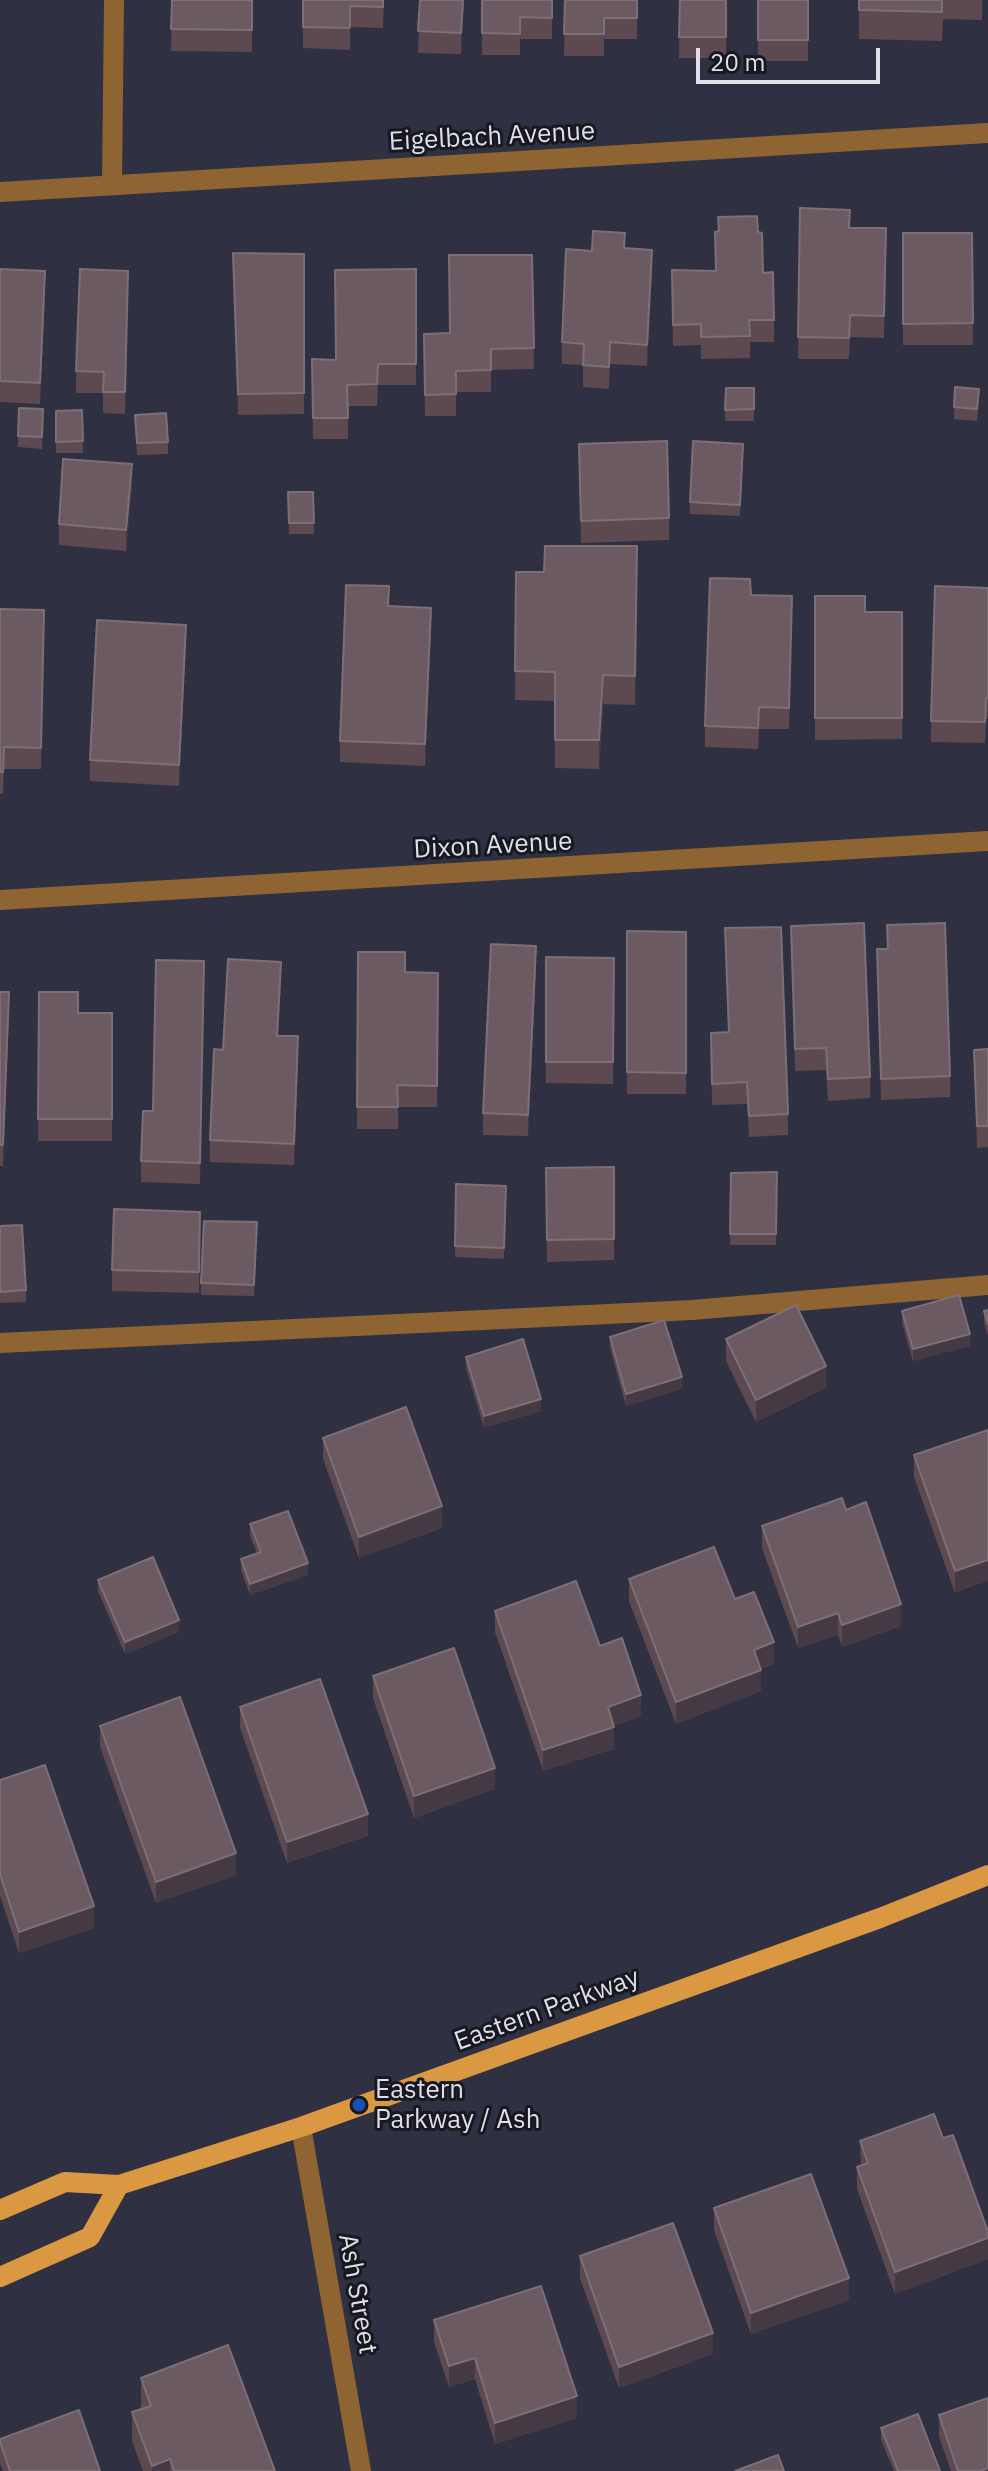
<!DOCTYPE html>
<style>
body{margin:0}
#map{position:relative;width:988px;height:2471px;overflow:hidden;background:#2f3041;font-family:"IBM Plex Sans",sans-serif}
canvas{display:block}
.scale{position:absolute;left:696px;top:48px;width:184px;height:36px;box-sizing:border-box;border:4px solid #dfdfea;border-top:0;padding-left:10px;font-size:24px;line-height:28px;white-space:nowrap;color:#dfdfea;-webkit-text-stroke:6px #181920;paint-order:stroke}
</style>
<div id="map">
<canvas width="988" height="2471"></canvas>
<div class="scale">20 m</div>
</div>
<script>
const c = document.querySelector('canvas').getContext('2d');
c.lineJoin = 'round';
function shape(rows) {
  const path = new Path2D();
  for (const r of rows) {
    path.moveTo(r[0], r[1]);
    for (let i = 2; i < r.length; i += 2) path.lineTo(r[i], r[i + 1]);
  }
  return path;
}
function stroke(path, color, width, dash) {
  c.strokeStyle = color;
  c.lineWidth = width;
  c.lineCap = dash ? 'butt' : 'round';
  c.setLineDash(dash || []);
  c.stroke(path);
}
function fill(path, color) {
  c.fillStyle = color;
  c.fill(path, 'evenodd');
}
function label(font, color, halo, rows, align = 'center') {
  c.font = font + ' "IBM Plex Sans",sans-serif';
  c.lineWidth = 6;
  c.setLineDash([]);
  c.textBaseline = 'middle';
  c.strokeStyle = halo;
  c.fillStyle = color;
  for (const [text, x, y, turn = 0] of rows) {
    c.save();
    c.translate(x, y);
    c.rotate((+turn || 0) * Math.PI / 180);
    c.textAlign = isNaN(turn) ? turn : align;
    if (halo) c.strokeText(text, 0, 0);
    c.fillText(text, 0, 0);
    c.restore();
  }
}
stroke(shape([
 [112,185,114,0],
 [0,192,988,133],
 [0,900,988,841],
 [0,1343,692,1310,988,1285],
 [301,2127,361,2471]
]), '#8d6432', 20);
stroke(shape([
 [0,2210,65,2182,119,2185,301,2127,880,1918,988,1875],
 [0,2277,90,2237,119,2185]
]), '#db9843', 20);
fill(shape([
 [172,0,252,0,252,52,171,51],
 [303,0,384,0,383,28,350,27,350,50,303,48],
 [420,0,464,0,461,54,418,53],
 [482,0,552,0,552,39,520,39,520,55,482,55],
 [565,0,637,0,637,39,604,39,604,56,564,56],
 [680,0,726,0,726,58,679,58],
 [758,0,808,0,808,61,758,61],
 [859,0,982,0,982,20,943,19,942,41,859,39],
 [800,208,850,228,886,228,884,338,850,337,849,359,798,359],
 [718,217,758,232,763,273,774,320,774,342,750,342,750,358,701,359,701,345,673,346,672,270,715,271,715,232,718,231],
 [903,233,972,233,973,345,903,345],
 [625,248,652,271,647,366,610,364,609,389,583,387,583,365,562,364,562,342,592,251],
 [233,253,304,254,304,414,238,415],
 [532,255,534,369,491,370,491,392,456,392,456,416,425,416,424,334,450,333],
 [0,269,45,292,40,404,0,402],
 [416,269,416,385,378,385,377,406,348,406,348,439,313,439,312,359,336,360],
 [128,292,125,414,103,413,103,393,76,393,76,371],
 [955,387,979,400,977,421,954,419],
 [726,388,754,388,754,421,725,421],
 [43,409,42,449,18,447,18,436],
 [82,410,83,453,56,453,56,411],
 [135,415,168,442,168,454,137,455],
 [743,444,740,516,690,514,690,502],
 [579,465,669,518,669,540,581,543],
 [132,486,126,551,59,545,59,524],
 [288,492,313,492,314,534,289,534],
 [637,546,635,705,603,704,599,769,555,768,555,701,515,700,516,572,544,572],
 [988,588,988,719,986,719,985,743,931,742,931,721],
 [751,595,792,596,789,729,759,729,758,749,705,747,705,726],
 [815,596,865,612,902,612,902,739,815,740],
 [389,606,431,629,425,766,340,762,340,741],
 [0,609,44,610,41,769,4,769,3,794,0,794],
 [186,646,179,786,90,781,90,760],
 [887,925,950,1076,950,1097,881,1100,877,949,887,949],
 [791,926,870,1077,870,1098,828,1101,826,1070,795,1071],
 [725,928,788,1114,788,1135,749,1137,747,1104,712,1105,711,1033,728,1032],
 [627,931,686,932,686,1094,627,1094],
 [358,952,405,972,438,973,437,1107,398,1107,398,1129,357,1129],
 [546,957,614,958,613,1084,546,1083],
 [204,961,200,1184,141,1182,141,1161,153,1111],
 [536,968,528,1136,483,1135,483,1113],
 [281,983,278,1036,298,1058,294,1165,210,1162,210,1140,223,1050],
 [0,992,9,1014,3,1166,0,1166],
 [39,992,78,1013,112,1013,112,1141,38,1141],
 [988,1049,988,1147,977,1148,974,1050],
 [614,1167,614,1260,547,1262,546,1168],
 [777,1172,776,1245,730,1245,731,1173],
 [456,1184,506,1186,504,1259,455,1257],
 [200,1212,199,1293,112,1291,112,1270],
 [257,1222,254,1296,201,1295,201,1283],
 [0,1226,26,1290,26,1302,0,1303],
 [988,1310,988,1336,984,1323,984,1311],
 [902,1311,970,1346,913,1361,902,1323],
 [610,1337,682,1389,626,1406,610,1348],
 [726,1339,826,1388,756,1422,726,1361],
 [466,1357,541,1411,484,1428,466,1368],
 [988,1430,955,1593,914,1477,914,1455],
 [323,1438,442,1528,359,1558,323,1459],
 [846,1510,901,1626,842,1647,838,1635,798,1648,762,1548,762,1526],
 [250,1524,308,1575,250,1595,241,1570,241,1559,257,1553,250,1536],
 [629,1579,735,1599,774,1664,761,1669,761,1691,676,1724,629,1601],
 [98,1580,179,1632,125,1654,98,1591],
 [495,1611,600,1646,641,1716,613,1726,614,1749,543,1771,495,1632],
 [373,1676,495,1789,414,1818,373,1698],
 [240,1707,368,1836,287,1863,240,1728],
 [100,1726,236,1875,156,1903,100,1747],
 [0,1780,94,1928,19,1953,0,1896],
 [860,2141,988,2232,988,2259,895,2294,857,2189,857,2167,861,2166],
 [714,2208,849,2300,751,2334,714,2230],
 [580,2256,713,2354,619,2388,580,2278],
 [434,2320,577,2418,495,2444,475,2379,449,2387,434,2342],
 [141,2378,275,2471,143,2471,132,2441,132,2412,141,2409],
 [939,2415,988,2471,951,2471,939,2437],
 [881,2428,940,2471,894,2471,881,2440],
 [0,2439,100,2471,3,2471,0,2464]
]), '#5d4a51');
fill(shape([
 [463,0,464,0,461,54,461,33],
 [652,250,652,271,647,366,647,345],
 [45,271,45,292,40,404,40,383],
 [132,464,132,486,126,551,126,530],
 [431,608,431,629,425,766,425,744],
 [186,625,186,646,179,786,179,765],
 [603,675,603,704,599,769,599,740],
 [536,946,536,968,528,1136,528,1115],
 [281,962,281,983,277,1057,277,1036],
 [9,992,9,1014,3,1166,3,1145],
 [298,1036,298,1058,294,1165,294,1144],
 [970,1334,970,1346,913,1361,913,1349],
 [826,1366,826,1388,756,1422,756,1400],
 [682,1377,682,1389,626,1406,626,1394],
 [541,1399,541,1411,484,1428,484,1416],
 [442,1506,442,1528,359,1558,359,1537],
 [988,1560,988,1581,955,1593,955,1571],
 [308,1563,308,1575,250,1595,250,1584],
 [901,1604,901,1626,842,1647,842,1625],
 [838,1613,838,1635,798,1648,798,1627],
 [179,1620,179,1632,125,1654,125,1642],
 [774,1642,774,1664,754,1672,754,1650],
 [761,1670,761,1691,676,1724,676,1702],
 [641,1695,641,1716,608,1728,608,1707],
 [614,1727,614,1749,543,1771,543,1750],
 [495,1768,495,1789,414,1818,414,1796],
 [368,1814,368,1836,287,1863,287,1842],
 [236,1853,236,1875,156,1903,156,1882],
 [94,1906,94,1928,19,1953,19,1932],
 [988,2238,988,2259,895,2294,895,2272],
 [849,2278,849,2300,751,2334,751,2313],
 [713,2333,713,2354,619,2388,619,2367],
 [475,2358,475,2379,449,2387,449,2366],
 [577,2396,577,2418,495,2444,495,2423],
 [170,2459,170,2471,152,2471,152,2466]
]), '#453943');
const building = shape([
 [172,0,252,0,252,30,171,29,172,0],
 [303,0,383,0,383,7,350,6,350,28,303,27,303,0],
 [420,0,463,0,461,33,418,31,420,0],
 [482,0,552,0,552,18,520,17,520,34,482,33,482,0],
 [565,0,637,0,637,18,604,18,604,34,564,34,565,0],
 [680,0,726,0,726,37,679,37,680,0],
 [758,0,808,0,808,40,758,40,758,0],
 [859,0,942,0,942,12,859,10,859,0],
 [800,208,850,210,849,228,886,228,884,316,850,315,849,338,798,337,800,208],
 [757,216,758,232,762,233,763,273,773,272,774,320,749,320,750,336,701,337,701,324,673,325,672,270,716,271,715,232,719,231,718,217,757,216],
 [593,231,625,233,624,248,652,250,647,345,610,342,609,367,583,365,584,344,562,342,566,249,592,251,593,231],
 [903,233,972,233,973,323,903,324,903,233],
 [233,253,304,254,304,393,238,394,233,253],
 [449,255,532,255,534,348,491,349,491,370,456,371,456,394,425,395,424,334,450,333,449,255],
 [0,269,45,271,40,383,0,381,0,269],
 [80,269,128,271,125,392,103,392,104,372,76,371,80,269],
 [416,269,416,364,378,364,377,384,347,385,348,418,313,418,312,359,336,360,335,270,416,269],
 [955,387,979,389,977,409,954,407,955,387],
 [726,388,754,388,754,409,725,410,726,388],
 [19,408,43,409,42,437,18,436,19,408],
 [82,410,83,441,56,442,56,411,82,410],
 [166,413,168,442,137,443,135,415,166,413],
 [667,441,669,518,581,521,579,444,667,441],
 [693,441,743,444,740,505,690,502,693,441],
 [63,459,132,464,126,530,59,524,63,459],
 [288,492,313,492,314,523,289,523,288,492],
 [545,546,637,546,635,676,603,675,599,740,555,740,555,672,515,671,516,572,544,572,545,546],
 [710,578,750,579,751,595,792,596,789,708,759,707,758,728,705,726,710,578],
 [346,585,389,586,388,606,431,608,425,744,340,741,346,585],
 [935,586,988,588,988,698,986,698,985,722,931,721,935,586],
 [815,596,865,596,865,612,902,612,902,718,815,718,815,596],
 [0,609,44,610,41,748,4,747,3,772,0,772,0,609],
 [97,620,186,625,179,765,90,760,97,620],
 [864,923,870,1077,828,1079,826,1048,795,1049,791,926,864,923],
 [945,923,950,1076,881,1079,877,949,888,949,887,925,945,923],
 [781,927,788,1114,749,1116,747,1082,712,1084,711,1033,729,1032,725,928,781,927],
 [627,931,686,932,686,1073,627,1072,627,931],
 [491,944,536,946,528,1115,483,1113,491,944],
 [358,952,405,952,405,972,438,973,437,1086,397,1085,398,1107,357,1107,358,952],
 [546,957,614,958,613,1062,546,1062,546,957],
 [228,959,281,962,277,1036,298,1036,294,1144,210,1140,214,1049,223,1050,228,959],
 [156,960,204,961,200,1163,141,1161,143,1111,153,1111,156,960],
 [0,992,9,992,3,1145,0,1145,0,992],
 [39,992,78,992,78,1013,112,1013,112,1119,38,1119,39,992],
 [988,1049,988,1126,977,1126,974,1050,988,1049],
 [614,1167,614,1239,547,1240,546,1168,614,1167],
 [777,1172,776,1234,730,1234,731,1173,777,1172],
 [456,1184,506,1186,504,1248,455,1246,456,1184],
 [114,1209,200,1212,199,1272,112,1270,114,1209],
 [204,1221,257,1222,254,1285,201,1283,204,1221],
 [22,1225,26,1290,0,1292,0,1226,22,1225],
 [959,1295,970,1334,913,1349,902,1311,959,1295],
 [796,1305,826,1366,756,1400,726,1339,796,1305],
 [988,1310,988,1324,984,1311,988,1310],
 [664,1320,682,1377,626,1394,610,1337,664,1320],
 [523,1339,541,1399,484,1416,466,1357,523,1339],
 [406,1407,442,1506,359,1537,323,1438,406,1407],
 [988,1430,988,1560,955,1571,914,1455,988,1430],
 [842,1498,846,1510,866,1502,901,1604,842,1625,838,1613,798,1627,762,1526,842,1498],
 [288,1511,308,1563,250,1584,241,1559,261,1552,250,1524,288,1511],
 [714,1547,735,1599,754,1592,774,1642,754,1650,761,1670,676,1702,629,1579,714,1547],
 [153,1557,179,1620,125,1642,98,1580,153,1557],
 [576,1581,600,1646,622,1638,641,1695,608,1707,614,1727,543,1750,495,1611,576,1581],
 [454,1648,495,1768,414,1796,373,1676,454,1648],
 [320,1679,368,1814,287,1842,240,1707,320,1679],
 [180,1697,236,1853,156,1882,100,1726,180,1697],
 [45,1765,94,1906,19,1932,0,1874,0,1780,45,1765],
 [934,2114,943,2138,953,2135,988,2232,988,2238,895,2272,857,2167,868,2163,860,2141,934,2114],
 [811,2174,849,2278,751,2313,714,2208,811,2174],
 [673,2223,713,2333,619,2367,580,2256,673,2223],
 [541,2286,577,2396,495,2423,475,2358,449,2366,434,2320,541,2286],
 [228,2345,275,2471,174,2471,170,2459,152,2466,132,2412,151,2406,141,2378,228,2345],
 [988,2398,988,2468,979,2471,958,2471,939,2415,988,2398],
 [79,2410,100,2471,10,2471,0,2442,0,2439,79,2410],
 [918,2414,940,2471,898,2471,881,2428,918,2414],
 [778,2455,784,2471,735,2471,778,2455]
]);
fill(building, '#6b5a61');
stroke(building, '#7d6f76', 2);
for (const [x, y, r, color] of [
 [359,2105,8,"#1a4fb4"]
]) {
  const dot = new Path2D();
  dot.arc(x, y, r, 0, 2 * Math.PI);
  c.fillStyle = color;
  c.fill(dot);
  stroke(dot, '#181920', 3);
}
label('26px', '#dfdfea', '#181920', [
 ["Eigelbach Avenue",492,137,-3],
 ["Dixon Avenue",493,846,-3],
 ["Eastern Parkway",547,2010,-20],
 ["Ash Street",357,2294,80]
]);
label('26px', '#dfdfea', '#181920', [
 ["Eastern",375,2090],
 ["Parkway / Ash",375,2120]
], 'left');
</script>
